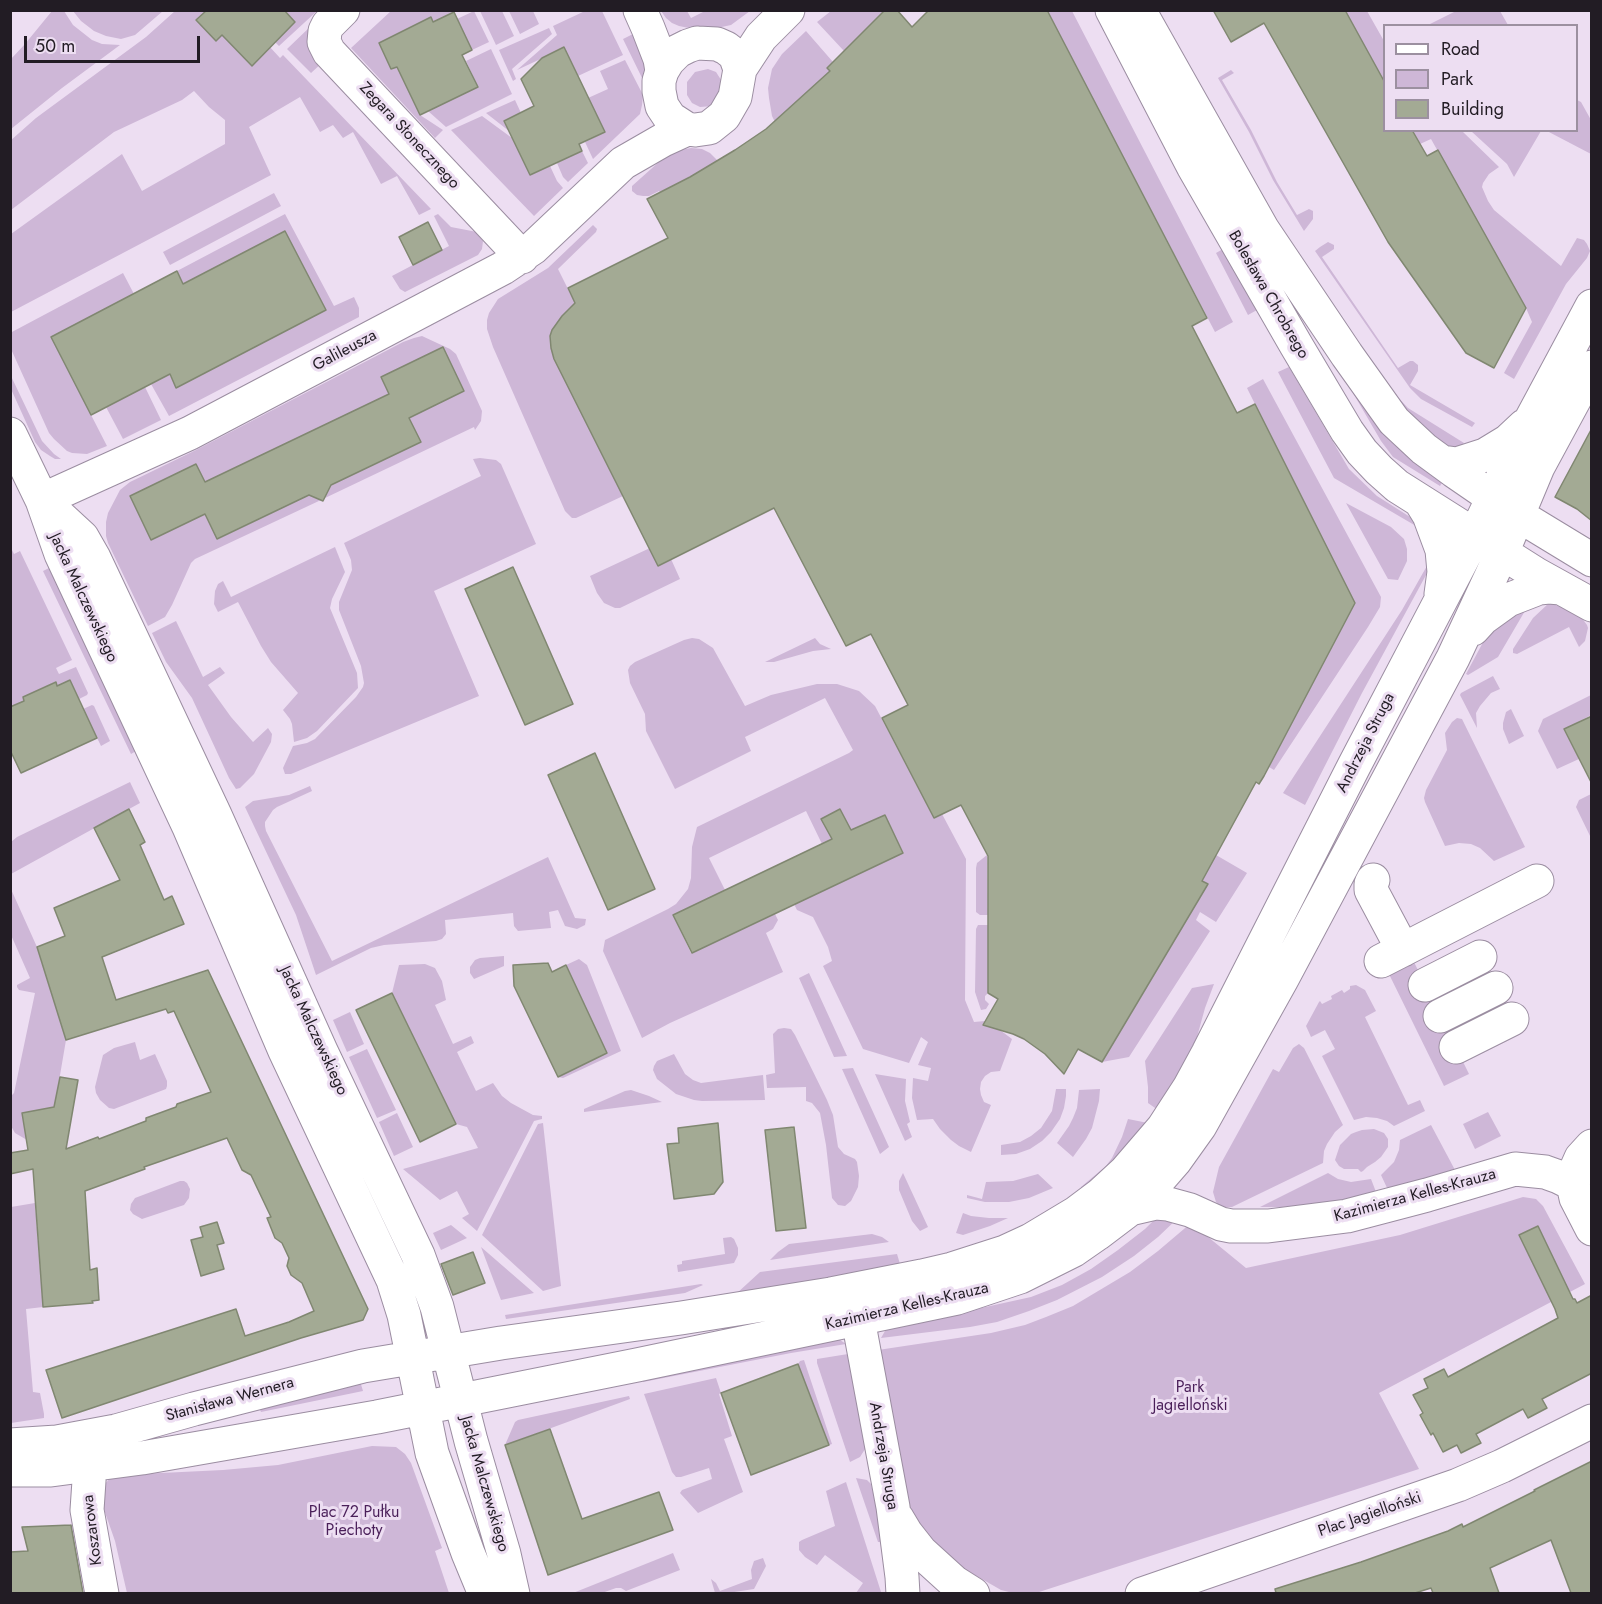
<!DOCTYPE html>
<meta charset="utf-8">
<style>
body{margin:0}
#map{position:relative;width:1602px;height:1604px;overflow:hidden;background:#eddef2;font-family:Jost,sans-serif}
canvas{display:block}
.frame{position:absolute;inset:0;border:12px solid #221c24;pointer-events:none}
.legend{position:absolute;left:1383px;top:24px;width:195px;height:108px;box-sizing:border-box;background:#eddef2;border:2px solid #9c90a0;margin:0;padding:8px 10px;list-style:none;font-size:18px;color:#221c24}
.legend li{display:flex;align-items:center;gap:12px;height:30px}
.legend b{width:30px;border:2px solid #9c90a0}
.scale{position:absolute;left:24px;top:36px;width:176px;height:27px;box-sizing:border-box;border:3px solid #221c24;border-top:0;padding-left:8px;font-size:18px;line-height:21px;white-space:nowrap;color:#221c24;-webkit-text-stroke:4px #eddef2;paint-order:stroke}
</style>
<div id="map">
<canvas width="1602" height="1604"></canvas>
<div class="frame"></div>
<ul class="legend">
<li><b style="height:8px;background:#fff"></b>Road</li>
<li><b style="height:16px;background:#ceb7d7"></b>Park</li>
<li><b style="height:16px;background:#a3aa94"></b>Building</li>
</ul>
<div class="scale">50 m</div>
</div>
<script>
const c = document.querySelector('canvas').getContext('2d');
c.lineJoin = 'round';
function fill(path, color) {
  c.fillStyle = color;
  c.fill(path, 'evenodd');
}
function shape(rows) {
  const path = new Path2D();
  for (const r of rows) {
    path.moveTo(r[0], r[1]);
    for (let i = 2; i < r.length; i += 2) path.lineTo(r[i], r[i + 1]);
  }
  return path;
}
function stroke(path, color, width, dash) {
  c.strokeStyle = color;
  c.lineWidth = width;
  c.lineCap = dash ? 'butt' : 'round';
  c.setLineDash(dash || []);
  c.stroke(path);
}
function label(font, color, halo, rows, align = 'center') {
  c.font = font + ' Jost,sans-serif';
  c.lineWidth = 6;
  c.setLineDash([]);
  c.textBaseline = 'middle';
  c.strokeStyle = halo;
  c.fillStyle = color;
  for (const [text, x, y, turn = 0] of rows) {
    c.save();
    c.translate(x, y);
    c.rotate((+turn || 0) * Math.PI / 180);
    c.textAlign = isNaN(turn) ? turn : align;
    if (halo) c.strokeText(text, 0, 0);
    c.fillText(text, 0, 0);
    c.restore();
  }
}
fill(shape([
 [663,10,687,11,691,18,705,11,750,11,731,25,717,28,707,27,689,28,679,26,672,23,666,18,661,11],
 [52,11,64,11,73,25,92,40,102,44,120,45,62,88,11,129,11,59,25,44],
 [73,11,163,11,135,35,121,39,106,36,94,31,81,21],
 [175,11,317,11,279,46,274,41,269,46,280,58,283,55,431,209,419,215,397,176,381,184,353,132,343,138,333,125,320,132,300,97,249,127,271,175,11,312,11,234,122,154,142,191,225,144,225,120,209,107,194,91,182,100,114,132,11,210,10,141,36,118,146,37],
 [391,11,453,11,454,12,433,22,431,17,379,43,391,69,397,67,420,115,443,130,435,138,351,48],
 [474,11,489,42,472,50,457,19],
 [480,11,502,11,514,36,496,45],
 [509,11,533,11,539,24,520,34],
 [585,11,602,11,623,55,578,76,564,48,517,70,557,35,553,26],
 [831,11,885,11,844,51,817,22],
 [1047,11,1072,11,1233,322,1215,332],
 [1345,11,1367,11,1384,41,1384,81],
 [1456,11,1500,11,1508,25,1428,25],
 [312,25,308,35,308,39,323,62,311,73,287,49],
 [549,28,552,34,512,69,516,79,513,81,499,50],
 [806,31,833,62,827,68,830,71,775,122,772,116,769,98,768,88,772,69,782,54],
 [633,34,646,67,644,82,623,39],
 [491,49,512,94,446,127,428,111,478,87,466,61],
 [625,60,643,95,642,105,640,114,593,159,585,142,605,132,588,98,608,89,600,71],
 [708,69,716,72,723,83,713,106,700,107,692,103,687,95,687,82,695,72],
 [1231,70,1234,73,1222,80,1251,130,1277,182,1297,215,1309,209,1313,211,1313,219,1304,231,1273,180,1249,132,1218,78],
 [515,100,521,113,504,121,509,131,486,113],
 [1577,100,1581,102,1591,120,1591,154,1547,131,1576,130],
 [482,116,512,138,530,175,550,166,557,181,563,188,534,216,451,130],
 [1412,131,1462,131,1499,167,1489,174,1483,183,1482,187,1488,201,1494,210,1561,266,1577,238,1584,240,1587,244,1590,251,1587,258,1566,284,1514,379,1504,373,1532,322,1526,308,1431,139,1420,144],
 [1471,131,1541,131,1514,177,1507,164],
 [691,148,702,149,710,153,718,161,690,177,660,192,659,191,649,196,643,196,637,195,632,191,632,186,660,161,671,154,681,150],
 [582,151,588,163,568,182,563,177,557,163],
 [274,193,281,206,170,265,163,252],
 [285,214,334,306,354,297,359,308,359,317,169,416,151,384,169,374,177,387,326,310,285,231,183,284,177,271],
 [438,214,451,227,477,232,483,241,482,249,478,255,405,292,400,289,392,276,449,246,434,216],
 [593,225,597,229,596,232,558,269,575,303,562,316,552,330,550,336,551,348,554,359,623,496,576,518,572,518,565,511,493,347,487,329,487,320,489,313,498,299,548,268],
 [1328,242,1334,245,1334,249,1322,257,1398,368,1410,361,1413,361,1418,365,1418,371,1410,385,1475,423,1472,427,1421,399,1410,388,1315,251,1320,247],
 [1223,249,1257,310,1248,315,1216,253],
 [123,273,134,294,51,337,107,446,87,454,72,453,67,451,54,439,49,433,11,349,10,333],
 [422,336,450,349,456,354,482,411,481,421,475,430,474,427,325,498,327,493,324,488,409,418,464,391,443,348,381,377,389,394,205,482,196,464,130,496,151,540,205,514,218,539,313,493,316,498,321,500,195,559,191,563,172,605,165,617,148,626,108,543,106,536,106,522,108,513,120,490,130,482,196,450,403,342,414,338],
 [1289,367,1349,469,1377,496,1418,522,1416,526,1334,478,1278,372],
 [10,374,42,441,54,454,61,459,55,459,50,456,41,450,35,442,11,389],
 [1342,374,1445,478,1440,486,1393,457,1381,441],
 [1381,374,1392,391,1408,408,1464,443,1459,451,1427,439,1378,376],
 [1263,379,1381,597,1380,607,1368,627,1274,770,1269,767,1354,603,1247,388],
 [145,387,161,420,123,439,106,407],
 [480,458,496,460,501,464,536,544,434,591,479,696,291,774,285,774,283,768,293,746,307,743,315,739,356,697,363,687,364,683,361,666,339,610,339,602,352,570,351,560,344,543,481,476,473,459],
 [1346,503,1391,527,1404,539,1407,549,1407,561,1398,580,1388,579],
 [10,546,14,554,20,551,72,660,56,668,59,674,76,667,88,693,87,695,79,699,70,680,57,686,55,682,23,697,24,701,11,707],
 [335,547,345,572,332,599,330,608,357,673,358,688,317,731,307,738,294,742,292,724,290,719,283,710,298,693,271,662,261,646,238,602,218,612,214,604,215,591,218,584,223,581,231,597],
 [650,548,671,559,680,579,620,608,615,608,604,603,597,593,590,576],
 [1428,564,1432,564,1362,693,1305,805,1283,793,1402,610],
 [49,568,136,751,131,754,43,571],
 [1549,603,1565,608,1581,617,1587,625,1588,628,1585,641,1579,647,1569,627,1517,654,1513,653,1513,649,1533,618],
 [1529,604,1498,657,1468,675,1466,674,1488,633],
 [176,621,203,677,220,667,225,673,208,685,231,717,253,742,268,728,272,734,271,742,254,774,240,788,236,789,229,778,192,698,166,662,152,633],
 [692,638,699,639,713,648,745,706,771,695,817,684,837,684,859,691,875,706,934,818,942,814,966,859,965,1000,974,1022,985,1021,983,1025,1000,1030,1012,1039,1000,1071,991,1072,985,1076,981,1082,980,1089,981,1095,984,1102,991,1105,971,1152,959,1146,951,1140,940,1129,933,1119,917,1120,912,1098,913,1078,928,1081,931,1068,918,1065,928,1042,921,1037,909,1063,863,1049,823,966,832,961,828,947,813,917,797,910,794,904,903,852,885,815,822,844,806,811,709,858,725,890,673,915,691,953,775,914,778,920,773,929,766,933,783,972,670,1023,642,1038,603,951,605,940,668,909,676,904,688,889,691,878,692,847,697,827,849,753,853,750,825,698,745,737,751,751,675,789,646,731,645,714,630,683,628,670,630,666,635,662,684,640],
 [815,638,820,644,831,649,813,651,774,662,765,662],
 [1493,676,1500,689,1491,693,1480,706,1476,713,1477,728,1460,695,1461,693],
 [1591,695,1591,715,1564,730,1579,759,1557,769,1538,731,1543,719],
 [92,705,94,706,110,741,101,746,83,709],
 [1511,709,1524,736,1509,744,1503,729,1503,723,1506,712],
 [1457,718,1462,719,1525,847,1494,861,1480,848,1471,844,1459,843,1445,846,1425,802,1424,798,1426,790,1447,750,1445,733,1452,722],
 [130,782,140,803,11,874,11,842,17,837],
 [310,786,312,791,277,807,273,810,265,822,265,826,266,831,332,961,548,857,575,918,586,919,585,925,577,929,565,926,558,910,549,912,551,928,518,931,514,926,513,913,445,920,446,934,442,939,436,941,384,945,371,948,316,975,296,915,245,807,253,801,289,795],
 [1591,794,1591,838,1576,807,1579,800],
 [987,855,988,915,980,915,976,912,976,868,977,863],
 [1216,855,1247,873,1216,922,1200,912,1196,920,1210,931,1129,1057,1102,1062,1207,885,1202,881],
 [10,887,37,947,66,1040,51,1128,27,1140,15,1133,11,1126,11,1096,14,1093,35,993,19,990,17,987,17,985,30,978,11,935],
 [978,925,988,925,988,993,985,996,985,1000,989,1004,986,1009,981,1010,975,992,976,929],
 [504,956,504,966,474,979,470,973,470,967,475,960,480,958],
 [1411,956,1469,1074,1444,1086,1386,968],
 [579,959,587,965,589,970,621,1051,563,1078,558,1077,607,1053,566,965],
 [425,964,435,968,442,981,446,1000,435,1005,453,1044,471,1036,474,1043,457,1052,476,1091,493,1083,502,1096,511,1103,533,1115,542,1116,542,1119,534,1121,477,1231,462,1218,469,1214,457,1191,440,1200,403,1169,478,1148,467,1127,456,1124,392,993,399,965],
 [809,973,847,1056,834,1057,799,978],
 [1214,984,1205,1008,1197,1037,1188,1057,1158,1110,1148,1103,1148,1087,1145,1061,1192,988],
 [1356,985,1365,990,1376,1011,1365,1017,1408,1105,1420,1100,1425,1111,1394,1126,1387,1121,1377,1118,1366,1117,1354,1120,1322,1056,1335,1049,1325,1030,1311,1037,1306,1026,1319,1002,1320,1001,1322,1004,1332,999,1331,996,1342,990,1344,993,1350,989,1350,986],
 [350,1012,364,1044,347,1052,333,1020],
 [784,1028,791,1029,795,1035,827,1100,833,1115,838,1147,844,1154,855,1159,857,1162,859,1176,858,1187,851,1201,845,1206,838,1205,832,1198,826,1145,820,1113,812,1103,806,1101,806,1087,767,1088,766,1075,775,1073,773,1034,778,1029],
 [135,1042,140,1060,155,1054,167,1081,167,1086,166,1089,114,1109,109,1108,100,1100,96,1093,95,1087,103,1055,114,1048],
 [1299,1044,1304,1048,1343,1125,1335,1132,1327,1144,1324,1151,1323,1163,1232,1207,1222,1207,1216,1202,1213,1192,1219,1167,1273,1069,1279,1072,1293,1048],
 [367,1049,396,1110,377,1118,349,1057],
 [674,1054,685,1074,693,1080,701,1083,763,1075,765,1100,702,1101,694,1100,676,1094,657,1079,653,1070,654,1066,657,1061],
 [853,1068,889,1147,880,1154,842,1069],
 [875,1074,906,1079,905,1101,910,1122,907,1124,912,1137,905,1141],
 [1056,1089,1066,1089,1066,1096,1064,1108,1060,1119,1051,1132,1042,1141,1030,1149,1016,1154,1001,1155,1001,1145,1020,1142,1031,1136,1041,1128,1052,1111],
 [1100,1089,1099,1101,1092,1128,1086,1139,1073,1157,1057,1143,1069,1126,1073,1118,1077,1108,1079,1090],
 [631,1090,649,1096,662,1102,584,1112,584,1109,625,1091],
 [1488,1112,1501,1136,1475,1149,1463,1124],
 [397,1113,413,1147,394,1156,379,1122],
 [1128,1119,1148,1123,1137,1137,1083,1190,1081,1187,1106,1166,1112,1158,1122,1137],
 [543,1123,561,1286,543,1291,482,1235,538,1124],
 [1431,1125,1455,1170,1454,1171,1388,1190,1381,1175,1394,1162,1399,1150,1400,1140],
 [1374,1129,1384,1133,1388,1139,1388,1147,1381,1157,1375,1162,1367,1167,1363,1171,1361,1172,1358,1169,1344,1169,1339,1166,1335,1160,1340,1145,1351,1134,1356,1132,1362,1130],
 [903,1173,928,1227,920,1231,912,1221,899,1190,899,1181],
 [1328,1173,1338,1179,1351,1182,1371,1179,1376,1192,1366,1196,1325,1203,1282,1207,1260,1207],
 [1038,1174,1053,1188,1029,1198,1009,1202,985,1202,967,1198,967,1195,982,1199,986,1182,1013,1181],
 [180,1181,184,1181,187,1183,190,1189,189,1198,184,1205,142,1219,133,1214,130,1210,131,1204,135,1198],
 [1523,1197,1536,1199,1543,1206,1585,1284,1379,1393,1419,1469,1036,1593,1013,1593,1001,1590,947,1559,913,1534,878,1350,991,1333,1025,1325,1046,1317,1073,1306,1130,1272,1158,1251,1191,1223,1246,1268,1400,1235],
 [35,1203,43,1307,26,1309,33,1392,40,1393,44,1414,44,1418,11,1423,11,1207],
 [963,1213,971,1216,989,1218,1008,1218,990,1226,963,1235,956,1233],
 [1157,1217,1179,1217,1158,1237,1134,1256,1102,1277,1057,1300,1029,1311,997,1322,970,1327,881,1338,885,1331,890,1328,1031,1297,1062,1285,1091,1269,1118,1250,1145,1229],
 [451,1225,467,1238,441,1250,433,1233],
 [872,1234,882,1237,889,1242,770,1260,778,1252,789,1244],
 [731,1237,734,1239,738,1248,738,1255,734,1263,678,1272,677,1265,682,1264,682,1261,725,1254,723,1238],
 [481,1247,534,1293,501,1300],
 [897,1254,900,1264,736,1294,760,1272],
 [701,1284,703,1285,685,1293,506,1319,505,1315],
 [834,1339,840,1340,846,1344,791,1353,643,1382,643,1381],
 [848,1354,867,1446,860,1457,850,1462,817,1363,817,1359],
 [804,1360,832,1444,829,1445,798,1364,800,1361],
 [716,1378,721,1393,719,1394,732,1436,724,1439,743,1492,698,1513,680,1493,682,1490,712,1479,709,1468,681,1477,676,1477,672,1472,644,1394],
 [360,1381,363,1391,261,1412,259,1407],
 [629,1396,630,1399,505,1445,515,1422,518,1420],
 [372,1446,396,1447,405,1454,411,1463,442,1548,435,1551,449,1593,127,1593,115,1541,101,1501,104,1485,111,1477,120,1475,223,1470,278,1465],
 [856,1478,867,1480,871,1484,884,1542,878,1542],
 [846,1482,881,1592,880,1593,856,1593,863,1583,825,1555,817,1565,805,1557,799,1550,799,1542,802,1540,835,1526,826,1491],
 [673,1553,680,1570,626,1591,621,1588,616,1588,602,1593,573,1593],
 [763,1558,766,1566,754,1589,728,1593,715,1593,711,1579,716,1583,720,1591,752,1579,751,1570,754,1561]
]), '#ceb7d7');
const building = shape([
 [207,10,284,10,295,22,252,66,222,35,216,41,196,20,207,10],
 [885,10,897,10,912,27,929,10,1047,10,1207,318,1192,326,1237,413,1255,404,1355,603,1264,776,1259,784,1256,782,1202,881,1208,884,1102,1062,1078,1049,1064,1074,1045,1054,1024,1039,1013,1034,983,1025,998,999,988,993,988,856,961,805,934,818,882,718,908,705,871,634,846,646,774,508,658,566,554,359,551,348,550,336,552,330,562,316,575,303,568,288,668,238,647,199,690,177,735,150,766,129,830,71,827,68,885,10],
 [1213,10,1345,10,1384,81,1384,130,1412,130,1427,156,1438,150,1526,308,1494,368,1466,353,1388,242,1264,23,1231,42,1213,10],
 [454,12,472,50,462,55,478,87,420,115,397,67,391,69,379,43,431,17,433,22,454,12],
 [564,47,605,132,579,144,582,151,530,175,504,121,534,106,521,79,542,58,564,47],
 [428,222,442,250,413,265,399,237,428,222],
 [285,231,326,310,176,388,170,374,91,415,51,337,177,271,183,284,285,231],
 [443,347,464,391,409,418,421,442,331,485,323,501,309,495,217,539,205,514,151,540,130,496,196,464,205,482,389,394,381,377,443,347],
 [1592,428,1592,521,1577,509,1555,497,1592,428],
 [513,567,573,704,525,725,465,589,513,567],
 [70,680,97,738,21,773,10,750,10,707,24,701,23,697,56,682,57,686,70,680],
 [1592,716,1592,784,1564,729,1592,716],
 [595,753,655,889,608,910,548,775,595,753],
 [129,809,145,842,140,845,164,900,172,896,184,924,102,957,116,1000,208,970,368,1309,363,1320,301,1338,62,1418,46,1370,236,1309,245,1336,289,1322,314,1311,302,1283,291,1275,287,1266,289,1258,282,1243,275,1238,267,1218,271,1217,251,1175,242,1170,227,1138,144,1167,145,1169,85,1191,90,1270,97,1268,99,1300,92,1301,93,1303,43,1307,33,1169,10,1174,10,1153,28,1150,22,1113,54,1107,60,1077,78,1080,66,1149,98,1137,99,1139,146,1121,146,1118,176,1107,177,1104,211,1092,174,1011,168,1013,166,1009,66,1040,37,947,65,936,54,908,120,880,94,828,129,809],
 [840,809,851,830,885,815,903,853,692,953,673,915,832,839,821,819,840,809],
 [548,963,552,972,566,965,607,1053,558,1077,514,986,513,965,548,963],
 [392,993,456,1124,420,1142,356,1010,392,993],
 [718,1123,723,1182,714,1194,674,1199,667,1144,679,1143,678,1128,718,1123],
 [794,1127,806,1228,776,1231,765,1130,794,1127],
 [217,1222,224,1243,217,1245,224,1269,201,1276,191,1240,203,1237,200,1227,217,1222],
 [1538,1226,1573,1299,1575,1299,1577,1303,1592,1295,1592,1373,1542,1399,1547,1408,1528,1418,1523,1409,1476,1434,1481,1443,1461,1453,1457,1445,1443,1452,1433,1433,1431,1435,1420,1415,1423,1413,1413,1395,1428,1388,1424,1379,1444,1369,1448,1377,1558,1318,1555,1309,1519,1235,1538,1226],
 [473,1252,485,1283,453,1295,441,1264,473,1252],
 [798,1364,829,1445,751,1475,721,1393,798,1364],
 [550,1429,582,1519,659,1492,673,1530,548,1575,505,1445,550,1429],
 [1592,1461,1592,1593,1571,1593,1551,1540,1490,1568,1499,1593,1433,1593,1431,1588,1415,1593,1276,1593,1275,1589,1361,1562,1448,1531,1462,1524,1463,1527,1535,1491,1534,1490,1592,1461],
 [71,1525,83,1593,10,1593,10,1552,28,1551,22,1527,71,1525]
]);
fill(building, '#a3aa94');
stroke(building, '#808771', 1.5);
const minor = shape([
 [343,10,328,25,325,31,324,42,329,52,522,257],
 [640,10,648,28,660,59,662,71],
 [1112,10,1193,166,1296,345,1347,431,1362,452,1379,470,1397,486,1536,574,1592,605],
 [1139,10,1263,230,1347,355,1394,421,1424,449,1454,471,1518,515,1592,560],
 [697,43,717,44,726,48,735,55,740,69,735,97,724,116,709,128,695,130,687,129,670,118,662,106,659,91,659,81,662,71,668,61,678,51,688,46,697,43],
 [740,69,761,37,788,10],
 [10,434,42,500,61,554,189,827,285,1051,393,1280,404,1315,432,1453,468,1553,485,1594],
 [1442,462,1457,464,1485,455,1508,441,1524,426],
 [42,500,190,433,503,268,533,248,623,163,663,140,687,129],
 [43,501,82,537,94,558,215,815,321,1051,418,1255,437,1307,471,1441,504,1554,513,1594],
 [1421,502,1429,515,1442,550,1444,572,1441,594],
 [1473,629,1483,618,1508,600,1539,588,1549,587,1561,588],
 [1373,880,1371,884,1371,890,1403,950],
 [1381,961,1537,881],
 [1425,985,1480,957],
 [1440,1016,1496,988],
 [1456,1047,1512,1019],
 [1592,1146,1581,1158,1577,1167,1573,1184,1576,1198,1592,1229],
 [1130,1209,1156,1203,1168,1204,1190,1210,1221,1224,1231,1226,1268,1226,1347,1216,1427,1195,1515,1169,1545,1172,1559,1177,1573,1184],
 [858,1319,893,1507,902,1577,903,1594],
 [10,1445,57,1442,116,1431,194,1409,363,1366,501,1343,681,1318,831,1294,922,1276,952,1269,1005,1252,1031,1240,1076,1213,1100,1195,1126,1171,1163,1128,1189,1088,1208,1053,1354,766,1475,535,1526,429,1592,306],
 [90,1466,87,1510,102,1594],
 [10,1470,51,1470,142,1458,377,1417,637,1365,957,1298,1020,1277,1074,1250,1097,1234,1130,1209,1148,1192,1175,1161,1200,1126,1282,979,1453,658,1502,553,1538,467,1592,367],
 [897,1518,906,1533,921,1552,954,1582,973,1594],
 [1142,1594,1458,1485,1502,1466,1592,1421]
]);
stroke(minor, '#9b8da1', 35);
stroke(minor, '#fff', 33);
label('16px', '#221c24', '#eddef2', [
 ["Zegara Słonecznego",409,136,47],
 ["Bolesława Chrobrego",1268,295,60],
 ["Galileusza",345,351,-28],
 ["Jacka Malczewskiego",83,598,65],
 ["Andrzeja Struga",1366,743,-63],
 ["Jacka Malczewskiego",313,1031,65],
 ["Kazimierza Kelles-Krauza",1415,1196,-15],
 ["Kazimierza Kelles-Krauza",907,1307,-13],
 ["Stanisława Wernera",230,1400,-15],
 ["Andrzeja Struga",883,1456,80],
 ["Jacka Malczewskiego",484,1484,74],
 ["Plac Jagielloński",1370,1515,-19],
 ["Koszarowa",93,1530,-97]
]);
label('16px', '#4a1f59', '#eddef2', [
 ["Park",1190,1388],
 ["Jagielloński",1190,1406],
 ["Plac 72 Pułku",354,1513],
 ["Piechoty",354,1531]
]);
</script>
